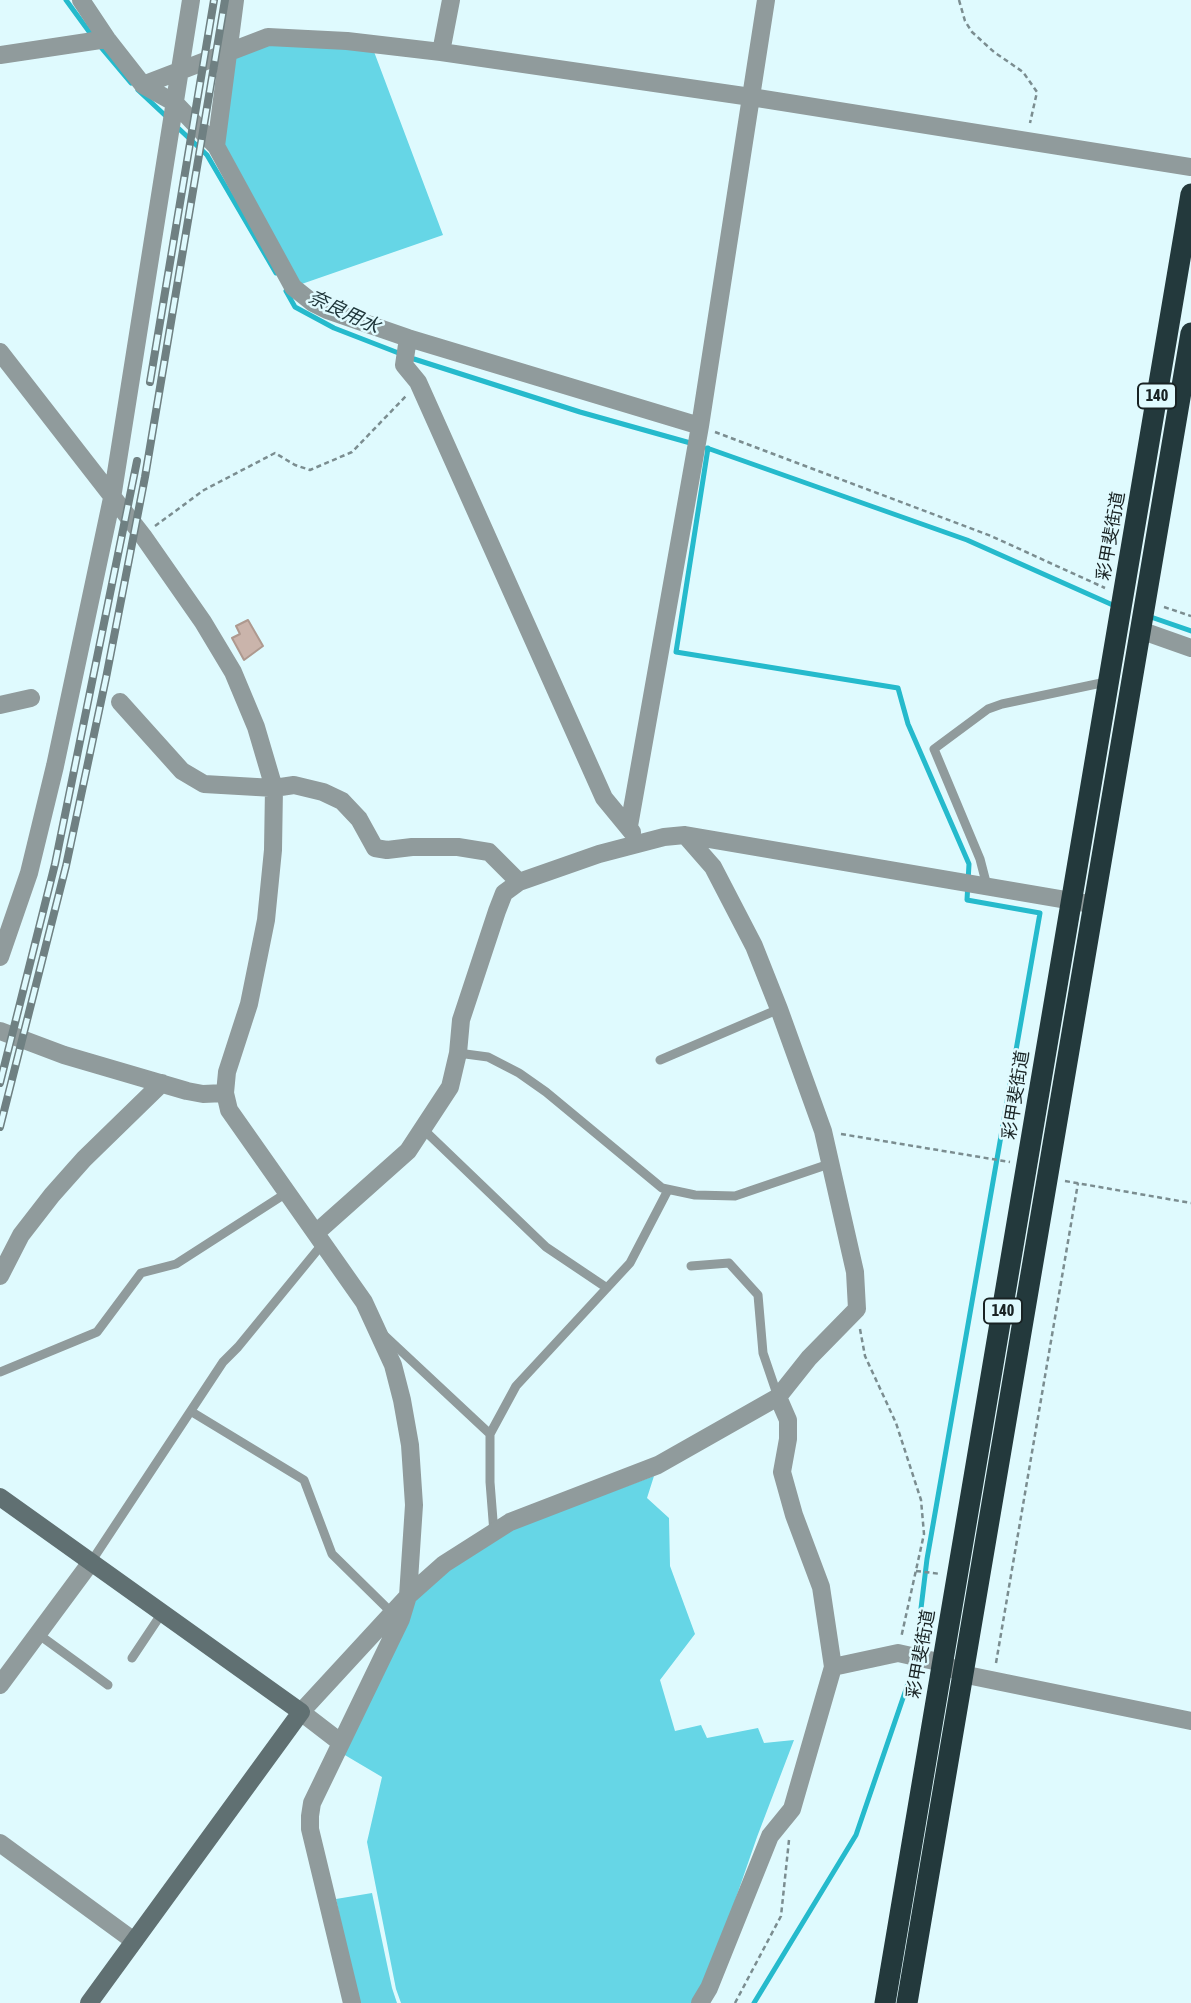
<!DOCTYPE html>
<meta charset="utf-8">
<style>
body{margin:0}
canvas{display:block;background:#dffafe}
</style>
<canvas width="1191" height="2003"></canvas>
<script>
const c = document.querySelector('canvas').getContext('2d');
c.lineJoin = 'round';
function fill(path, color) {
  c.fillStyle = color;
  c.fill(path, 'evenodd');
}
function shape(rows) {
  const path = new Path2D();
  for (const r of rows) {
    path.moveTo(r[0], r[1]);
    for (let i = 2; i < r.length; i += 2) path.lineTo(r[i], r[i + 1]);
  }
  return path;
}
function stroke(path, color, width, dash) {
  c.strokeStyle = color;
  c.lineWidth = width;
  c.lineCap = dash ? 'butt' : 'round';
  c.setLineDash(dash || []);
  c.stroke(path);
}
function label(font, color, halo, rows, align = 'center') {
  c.font = font + ' "Asap Condensed","Noto Sans JP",sans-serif';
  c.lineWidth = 5;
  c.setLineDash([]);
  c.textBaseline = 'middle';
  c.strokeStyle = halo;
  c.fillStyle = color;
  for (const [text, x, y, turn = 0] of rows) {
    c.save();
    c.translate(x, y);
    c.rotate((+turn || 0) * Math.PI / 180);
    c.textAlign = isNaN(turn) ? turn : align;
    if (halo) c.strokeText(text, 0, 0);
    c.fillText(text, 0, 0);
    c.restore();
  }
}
fill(shape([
 [273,42,373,49,443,235,293,287,216,146,229,53],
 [654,1476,647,1498,669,1518,670,1566,695,1634,660,1680,675,1731,701,1725,707,1738,758,1728,764,1743,794,1740,757,1837,709,1976,692,2003,401,2003,396,1989,367,1842,382,1777,338,1751,409,1599,453,1566,517,1527],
 [372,1893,392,1988,397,2003,358,2003,336,1899]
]), '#66d6e6');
stroke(shape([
 [66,0,93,37],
 [99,45,131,83],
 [138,90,169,119],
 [176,126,207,155,276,273],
 [286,291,295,307,334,328,414,359,580,412,694,444],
 [707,448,967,540,1115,606],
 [708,448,676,652,898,688,908,724,969,864,967,900,1040,913,927,1559,914,1666,856,1835,754,2003],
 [1148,616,1191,631]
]), '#25bacc', 5);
const building = shape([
 [248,620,263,646,244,660,232,638,240,634,236,626,248,620]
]);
fill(building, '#cab4ab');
stroke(building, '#ae998f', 2);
stroke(shape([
 [959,0,965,21,972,32,994,52,1023,72,1037,92,1030,123],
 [715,432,991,536,1105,588],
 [155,526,204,490,275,453,295,465,310,470,352,452,407,395],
 [1164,607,1191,616],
 [841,1134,1010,1162],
 [1065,1181,1191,1203],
 [860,1329,865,1356,896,1423,921,1500,924,1534,901,1638],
 [916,1571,941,1574],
 [996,1663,1078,1183],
 [735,2003,781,1916,789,1840]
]), '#7b8d90', 2.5, [5, 3.5]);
stroke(shape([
 [987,886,980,859,934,749,988,709,1002,704,1106,682],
 [458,1053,488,1057,519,1073,546,1092,662,1188,695,1195,735,1196,829,1164],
 [660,1060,779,1009],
 [423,1129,546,1247,607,1288],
 [691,1266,729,1263,758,1295,763,1353,778,1397],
 [384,1335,490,1434],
 [0,1372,97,1332,141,1273,176,1264,288,1192],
 [192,1412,304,1480,332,1554,392,1613],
 [494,1533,490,1482,490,1434,516,1386,630,1263,668,1190],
 [91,1562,223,1362,238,1347,324,1242],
 [38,1634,108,1685],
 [132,1658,162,1613]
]), '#909b9c', 9);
stroke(shape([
 [81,0,107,39,143,85,175,103,216,146,293,287,313,303,327,310,408,338,700,426],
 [441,52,451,0],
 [0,55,107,39],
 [143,85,268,37,347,41,441,52,751,97,1191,167],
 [216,146,235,0],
 [408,338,404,365,418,382,604,798,632,832],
 [0,352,143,536,203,622,233,672,256,727,274,788,273,850,266,920,249,1004,227,1072,225,1093,229,1110,364,1302,393,1365,402,1400,410,1445,414,1505,408,1596,401,1619,312,1803,310,1816,310,1829,352,2003],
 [1140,630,1191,648],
 [120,702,182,771,204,784,274,788,294,785,323,792,342,801,359,819,375,848,387,850,412,847,458,847,489,852,519,882],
 [0,705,31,698],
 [629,826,700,426,766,0],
 [0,957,29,873,55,766,112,498,191,0],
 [0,1031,64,1055,187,1091,203,1094,225,1093],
 [317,1232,408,1151,450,1087,458,1053,461,1020,497,911,504,893,519,882,599,854,664,837,685,835,1084,903],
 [0,1276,21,1235,52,1195,84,1159,162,1083],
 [833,1667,898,1653,943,1663,962,1674,1191,1721],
 [0,1685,91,1562],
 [340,1742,301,1712,408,1596,444,1564,510,1522,658,1465,778,1397,809,1358,857,1309,855,1272,823,1131,779,1009,754,946,713,867,685,835],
 [0,1843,134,1941],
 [700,2003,709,1988,770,1836,792,1809,833,1667,821,1587,794,1515,782,1472,788,1439,788,1420,778,1397]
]), '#909b9c', 18);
stroke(shape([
 [0,1497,301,1712,89,2003]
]), '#607072', 18);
stroke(shape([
 [885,2003,1191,194],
 [907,2003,1191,333]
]), '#23393c', 21);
const rail = shape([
 [150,382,214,0],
 [0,1083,55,864,137,461],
 [0,1127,66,866,106,678,145,477,225,0]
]);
stroke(rail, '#6f8082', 8);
stroke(rail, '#dffafe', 5, [16]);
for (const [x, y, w] of [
 [1157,396,38],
 [1003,1311,38]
]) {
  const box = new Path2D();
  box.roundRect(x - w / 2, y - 12.5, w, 25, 5);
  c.fillStyle = '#dffafe';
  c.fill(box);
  stroke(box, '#192324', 2);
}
label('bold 16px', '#192324', null, [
 ["140",1157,396],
 ["140",1003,1311]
]);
label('18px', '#192324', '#dffafe', [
 ["彩甲斐街道",1111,536,-80],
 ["彩甲斐街道",1016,1095,-81],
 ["彩甲斐街道",921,1654,-80]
]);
label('italic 19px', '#1e3539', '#dffafe', [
 ["奈良用水",344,312,25]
]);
</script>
